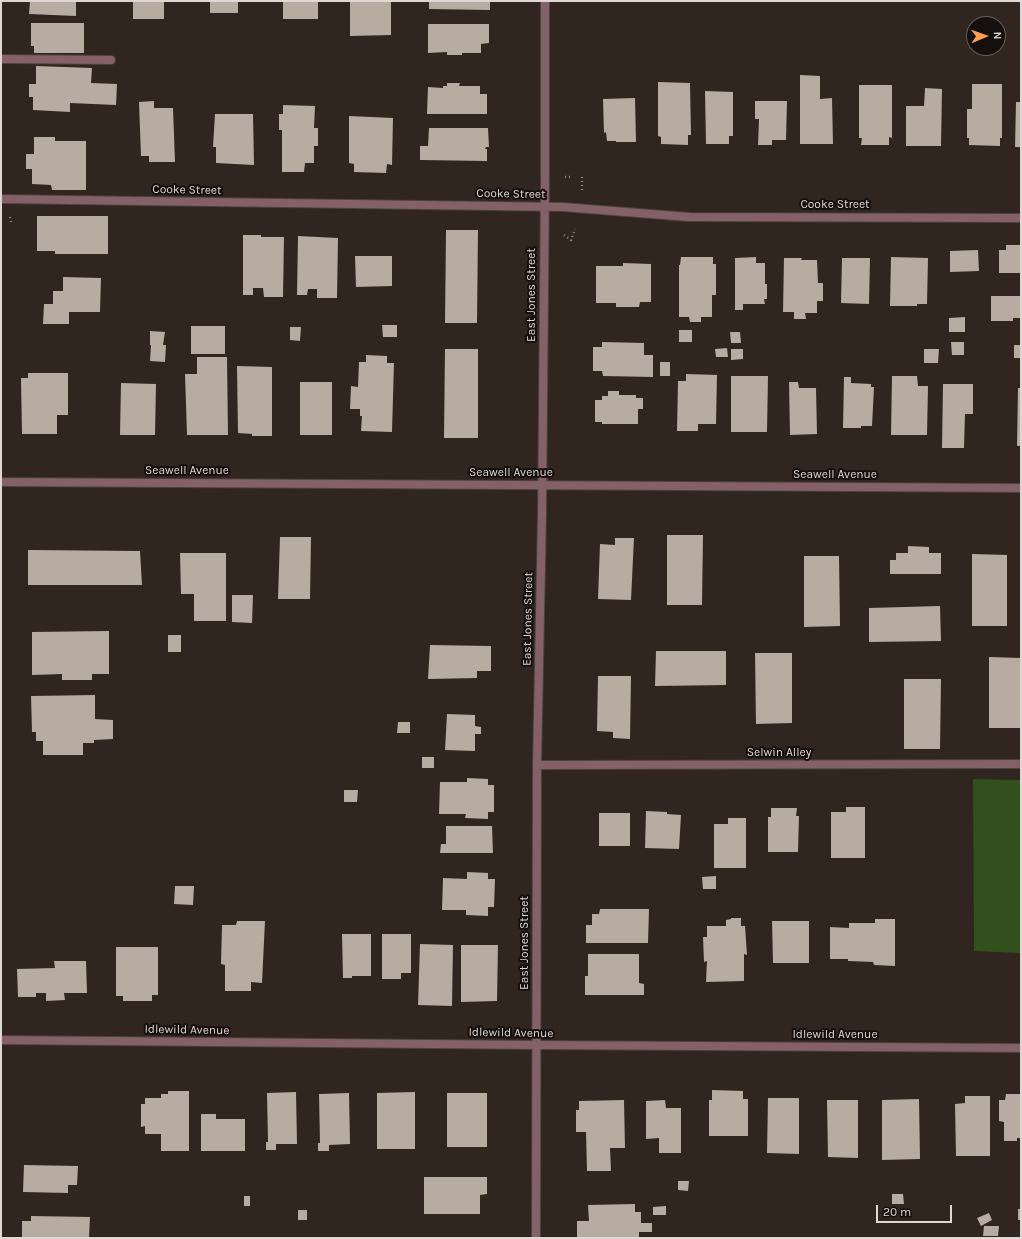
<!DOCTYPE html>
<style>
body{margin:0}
#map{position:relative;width:1022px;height:1239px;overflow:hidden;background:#31251f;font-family:Karla,sans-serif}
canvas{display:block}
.frame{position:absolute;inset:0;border:2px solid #dfd7d3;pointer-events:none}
.north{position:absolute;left:966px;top:16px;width:40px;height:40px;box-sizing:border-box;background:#150f0d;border:1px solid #665f5c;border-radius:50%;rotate:88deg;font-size:11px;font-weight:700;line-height:16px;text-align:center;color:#dfd7d3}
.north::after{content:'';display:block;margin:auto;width:14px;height:18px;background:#fc9d54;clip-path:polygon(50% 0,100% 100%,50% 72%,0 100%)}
.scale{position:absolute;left:876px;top:1205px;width:76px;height:18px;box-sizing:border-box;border:2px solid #dfd7d3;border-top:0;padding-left:5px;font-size:12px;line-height:14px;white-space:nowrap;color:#dfd7d3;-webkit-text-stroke:3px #150f0d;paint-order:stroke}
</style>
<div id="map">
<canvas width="1022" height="1239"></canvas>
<div class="frame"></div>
<div class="north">N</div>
<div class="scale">20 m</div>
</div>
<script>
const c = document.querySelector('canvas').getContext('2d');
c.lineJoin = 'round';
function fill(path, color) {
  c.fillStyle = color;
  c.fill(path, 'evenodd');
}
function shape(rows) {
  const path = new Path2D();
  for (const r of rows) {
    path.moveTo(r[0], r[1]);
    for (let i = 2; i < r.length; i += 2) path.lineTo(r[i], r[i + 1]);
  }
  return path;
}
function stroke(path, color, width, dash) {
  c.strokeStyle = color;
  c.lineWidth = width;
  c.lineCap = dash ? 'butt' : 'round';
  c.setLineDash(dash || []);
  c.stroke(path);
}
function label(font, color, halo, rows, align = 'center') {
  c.font = font + ' Karla,sans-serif';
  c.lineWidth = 4;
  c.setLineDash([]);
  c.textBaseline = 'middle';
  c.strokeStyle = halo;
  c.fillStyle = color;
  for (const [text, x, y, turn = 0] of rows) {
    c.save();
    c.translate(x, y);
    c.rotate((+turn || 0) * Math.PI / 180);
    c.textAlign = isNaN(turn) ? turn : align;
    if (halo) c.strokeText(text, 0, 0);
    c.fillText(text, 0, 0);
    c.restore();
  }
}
fill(shape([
 [973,779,1021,780,1021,953,974,951]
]), '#31501d');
fill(shape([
 [30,1,76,1,76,16,29,14],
 [133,1,164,1,164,19,133,19],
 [210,1,238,1,238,13,210,13],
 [283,1,318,1,318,19,283,19],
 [350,1,391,1,391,35,350,36],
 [429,1,490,1,490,10,429,9],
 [31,23,84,23,84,53,34,53,34,46,31,46],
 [428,24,489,24,489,43,481,44,481,53,462,53,462,55,447,55,447,52,428,53],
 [36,66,92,68,91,83,117,84,116,105,70,103,70,112,33,110,33,97,29,97,29,84,36,84],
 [800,75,820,76,820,99,832,98,833,144,800,144],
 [658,82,690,83,691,135,688,135,688,145,661,144,661,137,658,136],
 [447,83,460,83,459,86,480,86,480,94,487,94,487,114,427,114,428,87,443,88,443,86,447,86],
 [972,84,1002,84,1002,138,1000,138,1000,146,969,145,969,138,967,138,967,109,972,109],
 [859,85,892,85,892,138,889,137,889,145,861,145,862,138,859,138],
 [925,88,942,89,941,146,906,146,906,106,924,106],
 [705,91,733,92,733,136,729,136,729,144,706,144],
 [635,98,636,142,616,142,616,141,607,141,606,132,604,133,603,99],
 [154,101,154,108,173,108,175,162,149,162,149,156,141,156,139,102],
 [755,101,787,101,786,140,772,140,772,145,758,145,759,119,755,119],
 [1016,102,1021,102,1021,147,1015,147],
 [283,105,315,106,314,128,318,128,318,146,314,146,314,163,305,163,304,172,282,172,282,130,279,130,279,114,283,114],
 [215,114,253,114,254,165,216,163,216,147,213,147],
 [349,116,393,118,392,165,387,164,386,173,354,172,354,164,349,163],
 [429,128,488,128,489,147,486,147,485,149,487,149,487,161,420,160,420,146,428,146],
 [34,137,55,137,55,141,86,141,86,190,52,190,51,185,32,184,32,169,26,169,26,154,34,154],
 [37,216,108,216,108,254,55,254,55,251,37,251],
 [446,230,478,230,477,323,445,323],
 [243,235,261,235,261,237,284,237,283,297,264,297,263,288,253,288,253,295,243,295],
 [298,236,338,238,337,298,317,298,317,289,308,289,307,295,297,295],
 [1006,245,1021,245,1021,273,999,273,999,250,1006,250],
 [978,250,979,271,950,272,950,251],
 [355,256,392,256,392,286,356,287],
 [681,257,713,257,713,264,716,264,716,295,712,295,712,317,701,317,701,322,690,322,689,317,679,317,679,265,680,265],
 [756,257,756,263,765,263,765,284,767,284,767,299,764,299,765,304,743,304,743,310,735,310,735,258],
 [891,257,928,258,927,304,917,304,917,306,890,306],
 [784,258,802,258,801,260,817,260,818,283,823,283,823,301,817,301,817,313,805,313,806,319,794,319,794,312,783,312],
 [842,258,870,258,869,304,841,303],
 [623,263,651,264,651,302,640,302,639,307,616,307,616,303,596,303,596,266,623,266],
 [63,277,101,278,100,312,69,312,69,324,43,324,44,304,53,304,53,291,63,291],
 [991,296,1021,296,1021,318,1013,318,1013,321,991,321],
 [965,317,965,332,949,332,949,318],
 [382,325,397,325,397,337,383,337],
 [191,326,225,326,225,354,191,354],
 [290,327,301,327,300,341,290,340],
 [679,330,692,330,692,342,679,342],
 [150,331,165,332,163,345,166,345,165,362,150,361,151,345,150,345],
 [730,332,740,332,741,343,731,343],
 [602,342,644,343,644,355,653,355,653,377,603,376,602,371,593,371,593,347,602,347],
 [951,342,964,342,964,355,952,355],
 [1014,345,1021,345,1021,358,1014,358],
 [727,348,728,357,716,357,715,349],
 [445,349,478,349,478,438,444,438],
 [731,349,743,349,743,359,731,360],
 [924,349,939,349,938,363,924,363],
 [366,355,387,356,387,363,394,363,392,432,361,431,362,416,360,416,360,409,350,409,351,386,358,387,359,362,366,362],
 [197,357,227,357,228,435,187,435,185,374,197,374],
 [660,362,670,362,670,376,660,376],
 [237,366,272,367,272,436,252,436,252,434,238,433],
 [28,373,68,373,68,415,57,415,57,434,22,434,21,378,28,378],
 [686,374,717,375,716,424,698,424,698,431,677,431,678,381,686,381],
 [731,376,768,376,767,432,731,432],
 [892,376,917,376,918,386,928,386,927,435,891,435],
 [844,377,851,377,851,383,871,384,871,387,874,387,872,426,861,426,861,428,843,428],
 [300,382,332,382,332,435,300,435],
 [789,382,798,382,799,388,816,388,817,434,790,435],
 [121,383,156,384,155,435,120,435],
 [943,384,973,384,973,414,965,414,964,448,942,448],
 [1018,388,1021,388,1021,446,1017,446],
 [608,391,619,391,619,395,636,395,636,398,643,398,643,409,638,409,638,424,602,424,602,422,595,422,595,400,602,400,602,396,608,396],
 [667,535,703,535,702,605,667,605],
 [280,537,311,537,310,599,278,599],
 [615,538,634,538,631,600,598,599,600,544,615,545],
 [908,546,929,547,929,553,941,553,941,574,890,574,890,560,896,560,896,553,908,553],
 [28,550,140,551,142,585,28,585],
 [180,553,226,553,226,621,194,621,194,594,181,594],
 [972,554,1007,555,1007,626,972,626],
 [804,556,839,556,840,626,804,627],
 [232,595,253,595,252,623,232,622],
 [940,606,941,641,869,642,869,608],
 [109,631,109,674,92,674,92,680,62,680,62,674,32,675,32,632],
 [168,635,181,635,181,652,168,652],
 [430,645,491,646,491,671,477,671,477,678,428,679],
 [656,651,726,651,726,685,655,686],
 [755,653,792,653,792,723,756,724],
 [989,657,1021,658,1021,728,989,728],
 [598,676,631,676,630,739,613,738,613,732,597,731],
 [904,679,941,679,940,749,904,749],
 [95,695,95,719,113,720,113,739,94,740,94,743,83,743,83,755,43,755,43,741,36,741,36,732,32,732,31,696],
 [447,714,475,715,475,726,481,727,481,734,475,734,475,751,445,750],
 [398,722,410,722,410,733,397,733],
 [422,757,434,757,434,768,422,768],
 [467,778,488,779,488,785,494,785,494,812,488,812,488,819,465,818,466,814,439,814,440,782,467,782],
 [344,790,358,790,357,802,344,802],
 [846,807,865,807,865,858,831,858,831,812,846,812],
 [771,808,797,808,796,816,799,816,798,852,768,852,768,817,771,817],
 [646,811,667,812,667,814,681,815,679,849,645,848],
 [599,813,630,813,630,846,599,846],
 [728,818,746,818,746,868,714,868,714,824,728,824],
 [446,826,492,826,493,853,440,853,441,844,446,844],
 [467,872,488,873,488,879,495,879,494,907,488,907,488,916,466,915,466,910,442,910,443,878,467,879],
 [716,876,716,889,703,889,702,877],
 [175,886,194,886,193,905,174,904],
 [600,909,649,909,648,943,586,943,586,925,592,925,592,914,599,914],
 [731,918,741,918,741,926,745,926,747,955,744,954,744,981,706,982,707,961,704,962,703,937,707,937,707,926,726,926,726,920,731,919],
 [875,919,895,919,895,966,874,965,873,962,848,961,848,959,830,959,830,927,849,928,849,923,875,923],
 [237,921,265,921,262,983,251,982,251,991,225,991,225,965,221,964,222,925,236,925],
 [772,921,809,921,809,963,773,963],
 [342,934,371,934,371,976,352,976,352,978,343,978],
 [382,934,411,934,411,973,401,973,401,979,382,979],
 [420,944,453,945,452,1006,418,1005],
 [461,945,498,945,497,1001,461,1002],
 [116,947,158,947,158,995,152,995,152,1001,123,1001,123,996,116,996],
 [588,954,639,954,639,983,644,984,644,995,585,995,585,976,588,976],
 [54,961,86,961,87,993,64,993,65,1000,46,1001,46,993,36,993,36,997,18,997,17,969,55,968],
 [712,1090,743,1091,743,1099,748,1099,748,1136,709,1136,709,1100,712,1100],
 [168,1091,189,1091,189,1151,161,1151,161,1134,145,1134,145,1126,141,1127,141,1104,145,1104,145,1098,161,1098,161,1094,168,1094],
 [296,1092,297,1144,276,1144,276,1150,266,1150,266,1142,268,1142,267,1093],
 [415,1092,415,1149,377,1149,377,1093],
 [349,1093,350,1144,329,1145,329,1151,318,1151,318,1143,320,1143,319,1094],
 [447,1093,487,1093,487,1147,447,1147],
 [1006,1094,1021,1094,1021,1138,1017,1138,1017,1141,1004,1141,1004,1122,999,1121,999,1100,1005,1100],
 [965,1096,990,1096,990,1156,956,1156,955,1104,965,1103],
 [768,1098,799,1098,799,1154,767,1153],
 [919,1099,920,1159,882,1160,882,1100],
 [624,1100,625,1148,610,1148,611,1171,587,1171,586,1132,576,1132,576,1110,579,1110,579,1101],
 [665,1100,666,1108,681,1108,681,1153,659,1153,659,1138,646,1139,646,1101],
 [827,1100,858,1100,858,1158,828,1157],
 [201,1114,216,1114,216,1119,245,1119,245,1151,201,1151],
 [24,1165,78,1166,77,1185,68,1185,68,1193,23,1192],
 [424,1177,487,1177,487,1194,480,1195,480,1214,424,1214],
 [678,1181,689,1181,688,1191,678,1190],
 [892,1194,903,1194,904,1204,892,1204],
 [244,1196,250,1196,250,1206,244,1206],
 [635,1204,635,1212,641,1212,641,1223,652,1223,652,1232,639,1232,639,1238,577,1238,577,1221,589,1221,588,1205],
 [666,1206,666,1215,653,1215,653,1207],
 [1018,1209,1021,1209,1021,1220,1018,1220],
 [298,1210,307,1210,307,1220,298,1220],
 [989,1213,992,1220,981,1226,977,1218],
 [31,1216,90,1217,89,1238,22,1238,22,1221,31,1221],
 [984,1226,999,1226,998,1236,983,1236]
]), '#b8aba1');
const minor = shape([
 [1,59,111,60],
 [1,199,563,207,689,217,1021,218],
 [1,482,1021,488],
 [537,765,1021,764],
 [1,1040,536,1045,1021,1048]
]);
const tertiary = shape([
 [536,1238,537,765,542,515,545,182,545,1]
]);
stroke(minor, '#4d413c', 10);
stroke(tertiary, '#4d413c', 10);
stroke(shape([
 [565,177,570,177],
 [582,177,582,193],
 [10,217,11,222],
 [564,235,571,240,575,229]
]), '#8e8580', 2.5, [1, 3]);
stroke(minor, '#836167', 8);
stroke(tertiary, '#836167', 8);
label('12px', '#dfd7d3', '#150f0d', [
 ["Cooke Street",187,190,1],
 ["Cooke Street",511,194,1],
 ["Cooke Street",835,205],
 ["East Jones Street",532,295,-90],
 ["Seawell Avenue",187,471],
 ["Seawell Avenue",511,473],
 ["Seawell Avenue",835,475],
 ["East Jones Street",528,619,-89],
 ["Selwin Alley",779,753],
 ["East Jones Street",525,943,-90],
 ["Idlewild Avenue",187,1030,1],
 ["Idlewild Avenue",511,1033,1],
 ["Idlewild Avenue",835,1035]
]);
</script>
